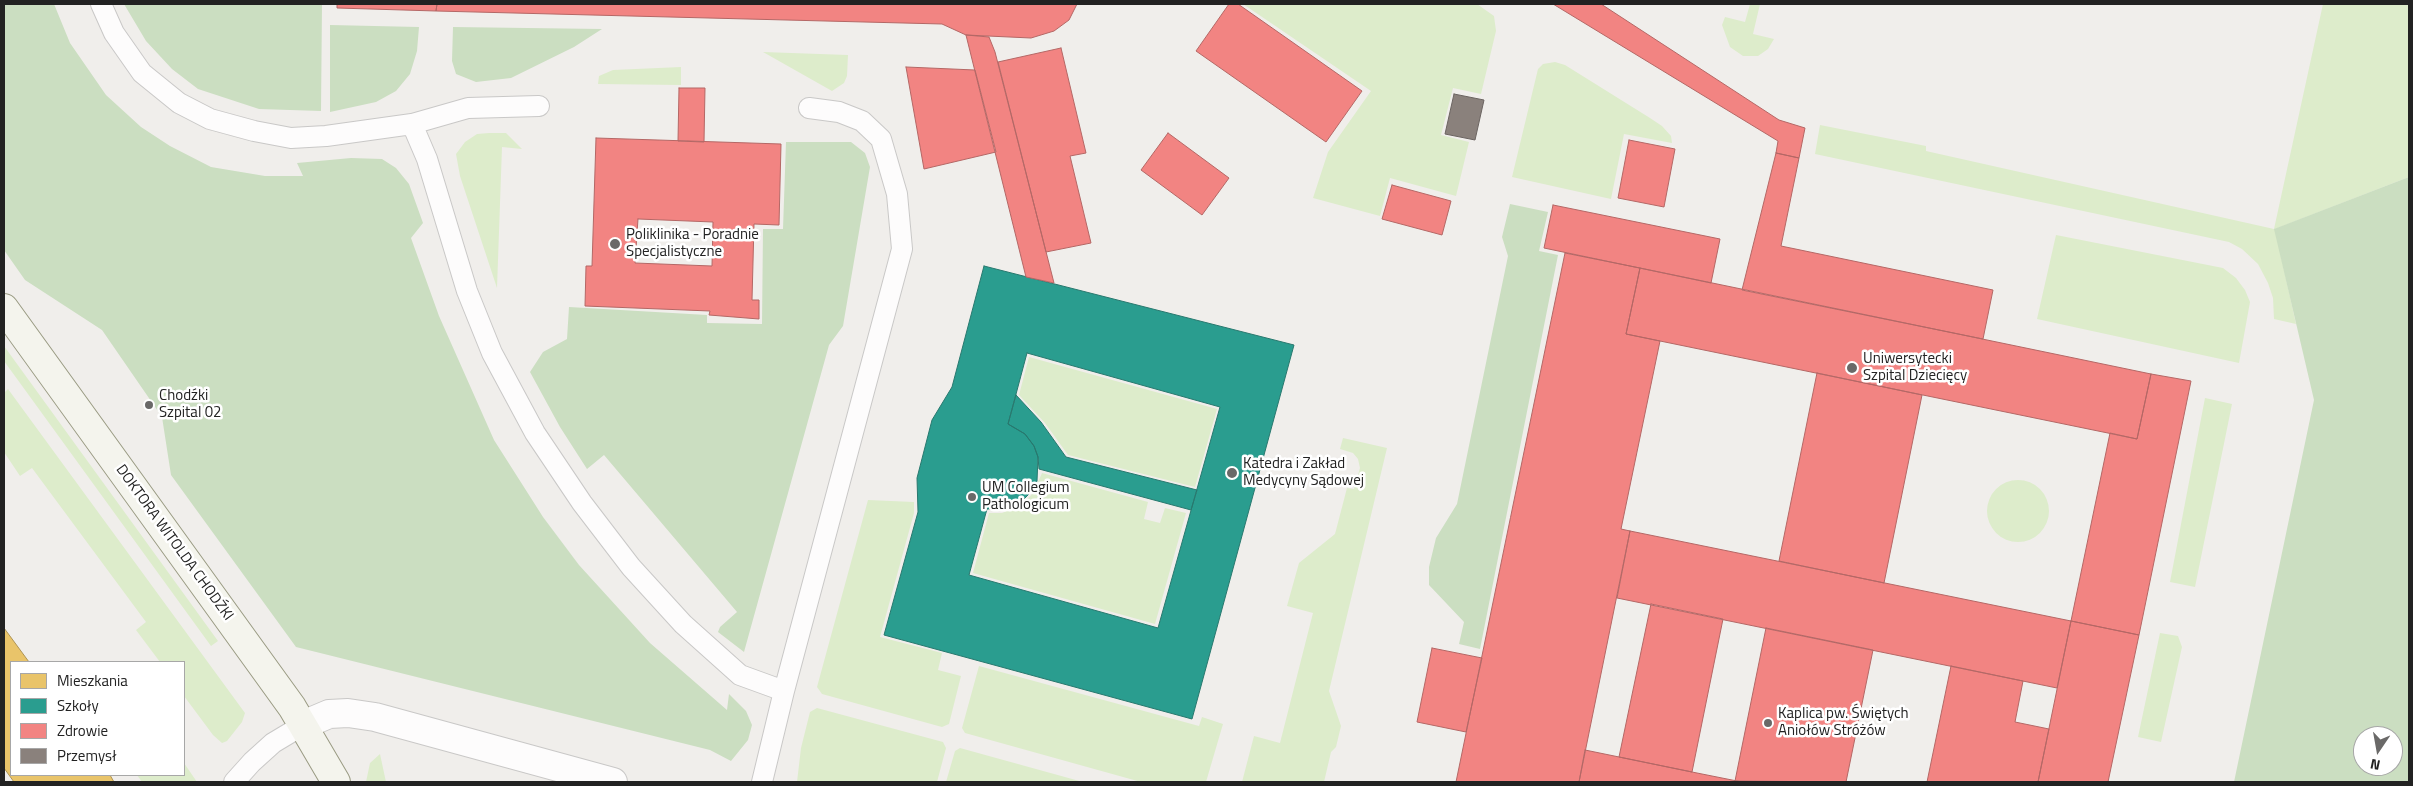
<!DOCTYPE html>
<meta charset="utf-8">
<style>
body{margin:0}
#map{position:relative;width:2413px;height:786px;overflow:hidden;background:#f0eeeb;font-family:"Titillium Web",sans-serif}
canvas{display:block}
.frame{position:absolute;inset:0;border:5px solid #222;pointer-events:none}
.legend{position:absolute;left:10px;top:661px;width:175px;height:115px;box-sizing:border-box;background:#fff;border:1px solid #a7a7a7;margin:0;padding:6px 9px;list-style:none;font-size:15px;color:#222}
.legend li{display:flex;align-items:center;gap:10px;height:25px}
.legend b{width:25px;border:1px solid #a7a7a7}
.north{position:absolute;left:2353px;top:726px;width:50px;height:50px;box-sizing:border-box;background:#fff;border:1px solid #a7a7a7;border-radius:50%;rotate:192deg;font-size:14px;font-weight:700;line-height:20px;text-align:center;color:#222}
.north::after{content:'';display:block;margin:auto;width:18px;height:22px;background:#6a6968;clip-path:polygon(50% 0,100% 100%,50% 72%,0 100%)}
</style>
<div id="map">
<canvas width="2413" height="786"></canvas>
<div class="frame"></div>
<ul class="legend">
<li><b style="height:14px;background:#e9c46a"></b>Mieszkania</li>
<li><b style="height:14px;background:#2a9d8f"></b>Szkoły</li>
<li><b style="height:14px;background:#f28482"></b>Zdrowie</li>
<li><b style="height:14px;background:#8a817c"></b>Przemysł</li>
</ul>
<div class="north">N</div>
</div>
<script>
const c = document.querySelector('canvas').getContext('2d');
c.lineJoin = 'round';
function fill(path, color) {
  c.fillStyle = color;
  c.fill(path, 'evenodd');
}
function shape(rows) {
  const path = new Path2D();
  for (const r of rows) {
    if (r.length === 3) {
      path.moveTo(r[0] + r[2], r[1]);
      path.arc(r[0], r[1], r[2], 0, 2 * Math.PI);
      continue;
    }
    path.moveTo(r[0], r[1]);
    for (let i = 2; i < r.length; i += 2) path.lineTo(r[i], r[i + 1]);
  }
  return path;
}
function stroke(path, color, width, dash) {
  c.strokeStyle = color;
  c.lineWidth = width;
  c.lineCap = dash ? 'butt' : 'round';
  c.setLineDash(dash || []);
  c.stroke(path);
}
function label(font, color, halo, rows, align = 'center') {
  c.font = font + ' "Titillium Web",sans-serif';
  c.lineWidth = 5;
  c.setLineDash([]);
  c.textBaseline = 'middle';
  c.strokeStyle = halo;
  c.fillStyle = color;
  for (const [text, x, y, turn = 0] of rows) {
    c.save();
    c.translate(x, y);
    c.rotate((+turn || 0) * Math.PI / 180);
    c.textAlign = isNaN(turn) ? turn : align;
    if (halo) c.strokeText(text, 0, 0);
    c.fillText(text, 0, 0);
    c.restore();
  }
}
fill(shape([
 [1243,4,1477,4,1494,16,1496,31,1481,94,1453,88,1441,135,1469,142,1456,196,1390,178,1380,216,1313,198,1328,152,1371,91],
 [1750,4,1760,4,1753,34,1774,39,1768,49,1758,56,1743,56,1730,47,1722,25,1725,17,1745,22],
 [2323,4,2409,4,2409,177,2275,229,2296,324,2274,319,2273,298,2268,283,2258,264,2242,249,2229,242,1815,154,1820,125,1926,146,1926,151,2274,229],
 [763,52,848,55,847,76,844,83,832,91],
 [1555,62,1565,65,1650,118,1662,126,1671,136,1672,143,1624,134,1611,199,1512,177,1538,69,1543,64],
 [681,67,681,85,598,84,599,76,613,70],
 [489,133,506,133,522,149,502,147,497,288,460,176,456,154,465,142,477,134],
 [2056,235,2223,268,2236,278,2245,290,2250,302,2239,363,2037,319],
 [4,346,218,641,211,646,4,361],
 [1029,357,1217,409,1195,487,1068,455,1045,423,1019,395],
 [8,389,245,713,242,722,227,741,222,743,213,735,184,696,184,662,160,662,136,630,146,622,32,468,20,476,4,452,4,393],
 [2205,398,2232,404,2195,587,2170,582],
 [1343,438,1387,448,1329,691,1341,726,1336,747,1331,752,1324,782,1242,782,1254,736,1280,743,1313,613,1287,606,1299,563,1335,534,1347,488,1354,489,1360,468,1358,459,1353,453,1340,449],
 [1042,473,1148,502,1144,519,1160,523,1165,508,1186,513,1155,624,973,573,989,513,1002,513,1023,504,1033,493],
 [2018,511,31],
 [868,500,914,502,914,513,880,637,942,653,938,670,961,676,949,724,942,727,822,694,817,687],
 [2160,633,2178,636,2182,647,2161,742,2138,737],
 [979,666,1199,726,1202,717,1223,724,1206,782,1141,782,965,733,962,728],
 [817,708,943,742,946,748,937,782,797,782,801,748,810,712],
 [960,748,1083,782,946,782,955,751],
 [380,754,386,782,366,782,370,763],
 [184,763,197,782,142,782,137,775,184,775]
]), '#ddeccb');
fill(shape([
 [4,4,54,4,70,43,106,95,141,127,170,146,211,167,265,176,303,176,297,163,351,158,382,159,396,168,409,184,423,223,411,238,439,316,494,440,543,517,579,565,650,643,727,710,729,694,746,711,752,725,748,740,731,761,710,750,296,647,171,475,162,417,102,330,25,280,4,250],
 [124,4,322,4,321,111,259,109,198,89,172,69,146,41],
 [330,25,419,27,417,51,410,74,396,91,376,102,330,112],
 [453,27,602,29,574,47,511,78,476,82,456,74,452,61],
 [786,142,851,142,865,153,870,167,843,326,829,345,744,652,718,632,720,627,737,612,604,455,587,469,560,427,530,372,543,352,567,339,569,307,707,315,707,323,762,324,763,229,783,229],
 [2409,177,2409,782,2234,782,2314,400,2274,229],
 [2363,736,2393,736,2393,766,2363,766],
 [1510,204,1548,212,1539,251,1558,255,1480,649,1459,644,1464,622,1429,585,1429,567,1436,538,1457,504,1508,256,1502,237]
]), '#cbdec1');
const homes = shape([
 [4,628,29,662,11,662,11,775,110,775,114,782,14,782,4,768,4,628]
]);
fill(homes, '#e9c46a');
stroke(homes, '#ad9354', 1);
const schools = shape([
 [984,266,1294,345,1192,719,884,635,918,512,917,478,932,420,952,387,984,266],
 [1027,353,1220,407,1158,628,969,575,987,509,1010,508,1022,501,1031,492,1037,481,1038,457,1034,446,1025,434,1008,424,1027,353],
 [1016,395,1041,422,1066,457,1197,490,1191,510,1039,469,1038,457,1034,446,1025,434,1008,424,1016,395]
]);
fill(schools, '#2a9d8f');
stroke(schools, '#28786e', 1);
const health = shape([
 [337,4,437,4,436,11,337,8,337,4],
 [437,4,1077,4,1069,20,1054,31,1031,38,966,35,942,24,436,11,437,4],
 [1229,4,1238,4,1362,91,1326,142,1196,51,1229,4],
 [1553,4,1601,4,1779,120,1805,128,1799,158,1776,153,1778,141,1553,4],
 [966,35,989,37,995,52,1054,283,1026,277,966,35],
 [1061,48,1086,153,1070,156,1091,243,1046,252,998,62,1061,48],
 [906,67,975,70,996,152,924,169,906,67],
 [679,88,705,88,704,142,678,141,679,88],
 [1168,133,1229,178,1202,215,1141,170,1168,133],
 [596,138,781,144,779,225,754,224,752,300,759,300,759,319,709,315,710,311,585,306,586,266,592,266,596,138],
 [638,219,713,222,712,266,635,263,638,219],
 [1629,140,1675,149,1664,207,1618,198,1629,140],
 [1776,153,1799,158,1781,246,1993,290,1983,339,1742,290,1776,153],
 [1392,185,1451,201,1442,235,1382,219,1392,185],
 [1553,205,1720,239,1711,283,1544,248,1553,205],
 [1565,253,1640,268,1626,334,1660,341,1621,529,1630,531,1579,782,1456,782,1565,253],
 [1640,268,2151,374,2137,439,1626,334,1640,268],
 [1817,373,1922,395,1884,583,1779,561,1817,373],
 [2151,374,2191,381,2139,635,2071,621,2110,433,2137,439,2151,374],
 [1630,531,2071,621,2057,688,1617,598,1630,531],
 [1651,604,1723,619,1692,772,1619,757,1651,604],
 [2071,621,2139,635,2108,782,2038,782,2071,621],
 [1766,628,1873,650,1846,782,1735,781,1766,628],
 [1432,648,1482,658,1466,732,1417,722,1432,648],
 [1951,666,2023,681,2015,722,2049,729,2038,782,1927,782,1951,666],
 [1585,750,1692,772,1742,782,1579,782,1585,750]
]);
fill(health, '#f28482');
stroke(health, '#b46765', 1);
const industry = shape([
 [1454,94,1484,100,1475,140,1445,134,1454,94]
]);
fill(industry, '#8a817c');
stroke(industry, '#6b6461', 1);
const lane = shape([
 [101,4,114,33,142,73,179,103,210,119,254,131,291,138,326,136,412,124,468,108,539,106],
 [412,124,427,159,467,291,492,353,535,433,582,503,631,567,683,624,740,675,784,691],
 [234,782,252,762,273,743,303,725],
 [762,782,784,691,902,249,897,194,881,139,862,121,839,112,809,108]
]);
const street = shape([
 [303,725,329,714,348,713,375,717,613,782]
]);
const secondary = shape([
 [4,308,292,707,336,782]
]);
stroke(lane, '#c9c8c7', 22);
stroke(street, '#c9c8c7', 30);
stroke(secondary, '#999a82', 30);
stroke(lane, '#fdfcfc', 20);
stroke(street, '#fdfcfc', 28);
stroke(secondary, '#f4f4ed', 28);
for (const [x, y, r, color] of [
 [615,244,6,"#6a6968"],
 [1852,368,6,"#6a6968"],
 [149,405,5,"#6a6968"],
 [1232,473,6,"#6a6968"],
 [972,497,5,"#6a6968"],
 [1768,723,5,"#6a6968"]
]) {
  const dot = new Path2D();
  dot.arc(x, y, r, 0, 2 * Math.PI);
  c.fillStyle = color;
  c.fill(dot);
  stroke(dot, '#fff', 2);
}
label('15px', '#222', '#fff', [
 ["Poliklinika - Poradnie",626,235],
 ["Specjalistyczne",626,252],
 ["Uniwersytecki",1863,359],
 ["Szpital Dziecięcy",1863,376],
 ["Chodźki",159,396],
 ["Szpital 02",159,413],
 ["Katedra i Zakład",1243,464],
 ["Medycyny Sądowej",1243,481],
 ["UM Collegium",982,488],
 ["Pathologicum",982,505],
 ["Kaplica pw. Świętych",1778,714],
 ["Aniołów Stróżów",1778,731]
], 'left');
label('15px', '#222', '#fff', [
 ["DOKTORA WITOLDA CHODŹKI",174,543,54]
]);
</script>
